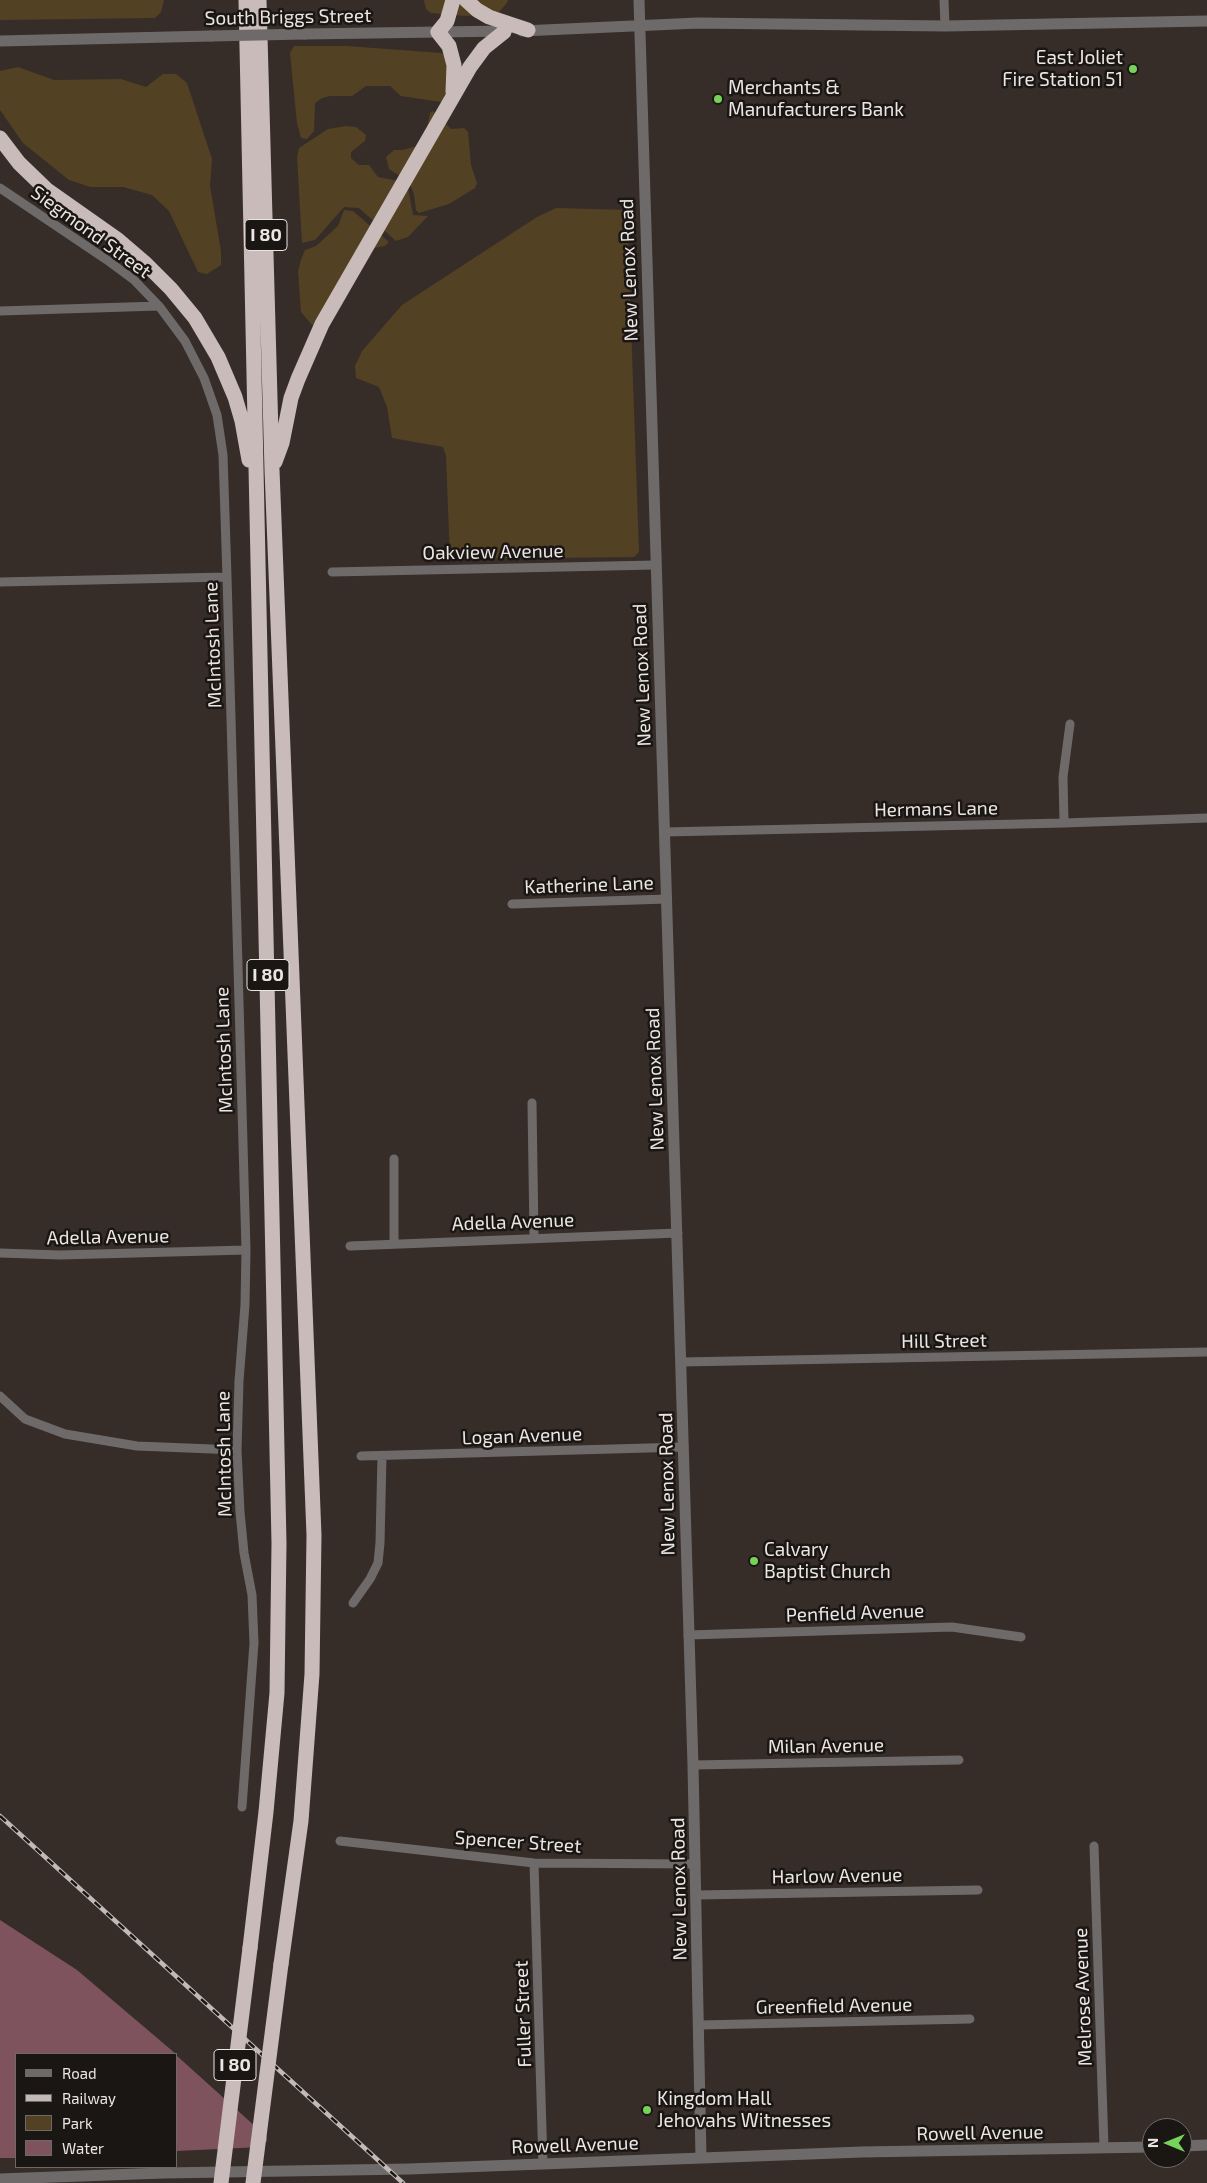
<!DOCTYPE html>
<style>
body{margin:0}
#map{position:relative;width:1207px;height:2183px;overflow:hidden;background:#362d29;font-family:"Exo 2",sans-serif}
canvas{display:block}
.legend{position:absolute;left:15px;top:2053px;width:162px;height:115px;box-sizing:border-box;background:#1a1614;border:1px solid #6e6967;margin:0;padding:6px 9px;list-style:none;font-size:15px;color:#ece6e3}
.legend li{display:flex;align-items:center;gap:10px;height:25px}
.legend b{width:25px;border:1px solid #6e6967}
.north{position:absolute;left:1142px;top:2118px;width:50px;height:50px;box-sizing:border-box;background:#1a1614;border:1px solid #6e6967;border-radius:50%;rotate:270deg;font-size:14px;font-weight:700;line-height:20px;text-align:center;color:#ece6e3}
.north::after{content:'';display:block;margin:auto;width:18px;height:22px;background:#77d259;clip-path:polygon(50% 0,100% 100%,50% 72%,0 100%)}
</style>
<div id="map">
<canvas width="1207" height="2183"></canvas>
<ul class="legend">
<li><b style="height:6px;background:#6f6a6a"></b>Road</li>
<li><b style="height:6px;background:#c1bab7"></b>Railway</li>
<li><b style="height:14px;background:#524123"></b>Park</li>
<li><b style="height:14px;background:#7e535d"></b>Water</li>
</ul>
<div class="north">N</div>
</div>
<script>
const c = document.querySelector('canvas').getContext('2d');
c.lineJoin = 'round';
function fill(path, color) {
  c.fillStyle = color;
  c.fill(path, 'evenodd');
}
function shape(rows) {
  const path = new Path2D();
  for (const r of rows) {
    path.moveTo(r[0], r[1]);
    for (let i = 2; i < r.length; i += 2) path.lineTo(r[i], r[i + 1]);
  }
  return path;
}
function stroke(path, color, width, dash) {
  c.strokeStyle = color;
  c.lineWidth = width;
  c.lineCap = dash ? 'butt' : 'round';
  c.setLineDash(dash || []);
  c.stroke(path);
}
function label(font, color, halo, rows, align = 'center') {
  c.font = font + ' "Exo 2",sans-serif';
  c.lineWidth = 5;
  c.setLineDash([]);
  c.textBaseline = 'middle';
  c.strokeStyle = halo;
  c.fillStyle = color;
  for (const [text, x, y, turn = 0] of rows) {
    c.save();
    c.translate(x, y);
    c.rotate((+turn || 0) * Math.PI / 180);
    c.textAlign = isNaN(turn) ? turn : align;
    if (halo) c.strokeText(text, 0, 0);
    c.fillText(text, 0, 0);
    c.restore();
  }
}
fill(shape([
 [0,0,164,0,161,12,155,18,0,20],
 [424,0,508,0,507,3,499,12,466,16,431,13,426,9],
 [294,46,346,46,442,53,447,57,446,100,441,102,401,96,390,86,366,86,352,96,330,96,322,98,315,103,314,131,307,139,301,138,297,123,290,53],
 [18,67,54,80,121,79,146,87,163,74,176,74,187,83,212,159,210,186,221,251,221,265,207,274,198,272,169,211,152,195,123,187,90,187,69,180,23,143,0,110,0,71],
 [433,111,451,129,464,128,468,132,471,165,477,183,475,188,449,204,419,213,416,210,414,194,409,182,389,169,386,157,394,150,403,150,424,144,430,113],
 [346,126,356,127,366,135,365,141,351,152,351,158,359,165,369,165,378,177,403,182,408,188,413,215,428,216,408,237,396,241,359,208,344,207,315,240,302,243,297,157,299,148,328,129],
 [556,208,627,210,639,552,634,557,450,559,446,456,443,447,392,438,387,407,379,387,356,378,355,366,362,351,402,305,537,217],
 [344,210,353,211,389,242,385,246,362,250,317,324,312,325,301,312,298,271,301,260,305,250,316,246,338,226]
]), '#524123');
fill(shape([
 [0,1920,77,1970,176,2054,16,2054,16,2158,0,2158],
 [176,2055,267,2137,267,2141,261,2147,176,2151]
]), '#7e535d');
stroke(shape([
 [944,0,945,26],
 [0,188,107,260,134,280,159,306,185,341,204,378,217,415,223,455,227,577,246,1250,245,1305,239,1381,237,1450,240,1512,244,1553,252,1595,254,1643,242,1807],
 [0,311,159,306],
 [332,572,655,565],
 [0,582,227,577],
 [1064,823,1063,777,1070,724],
 [665,832,1064,823,1207,818],
 [512,904,667,899],
 [532,1103,534,1237],
 [394,1243,394,1159],
 [350,1246,678,1233],
 [0,1253,60,1255,246,1250],
 [681,1362,1207,1352],
 [0,1396,25,1419,65,1434,137,1446,237,1450],
 [361,1456,684,1447],
 [353,1603,370,1579,378,1563,380,1543,382,1456],
 [688,1635,952,1627,1021,1637],
 [693,1765,959,1760],
 [340,1841,534,1863,696,1864],
 [1094,1846,1104,2147],
 [534,1863,543,2164],
 [697,1895,978,1890],
 [700,2025,970,2019]
]), '#6f6a6a', 9);
stroke(shape([
 [639,0,693,1765,701,2158],
 [522,31,698,23,945,26,1207,21],
 [305,34,506,31],
 [0,41,211,36],
 [1182,2146,1207,2145],
 [0,2179,163,2173,409,2169,862,2152,1152,2147]
]), '#6f6a6a', 11);
stroke(shape([
 [246,0,279,1543,277,1693,266,1812,250,1948],
 [259,0,272,470,314,1535,312,1674,301,1821,281,1964],
 [453,0,447,21,438,32,449,46,454,65,453,92],
 [466,0,477,10,489,17,528,30],
 [0,138,19,163,47,190,118,240,146,264,171,289,195,318,218,357,235,397,242,421,249,460],
 [275,462,282,443,291,398,298,379,322,324,470,67,484,48,504,32]
]), '#c8bbba', 15);
const rail = shape([
 [0,1816,403,2183]
]);
stroke(rail, '#c1bab7', 4.5);
stroke(rail, '#1a1614', 2.5, [8]);
stroke(shape([
 [211,36,305,34]
]), '#6f6a6a', 11);
stroke(shape([
 [221,2183,250,1948],
 [253,2183,281,1964]
]), '#c8bbba', 15);
for (const [x, y, r, color] of [
 [1133,69,5,"#77d259"],
 [718,99,5,"#77d259"],
 [754,1561,5,"#77d259"],
 [647,2110,5,"#77d259"]
]) {
  const dot = new Path2D();
  dot.arc(x, y, r, 0, 2 * Math.PI);
  c.fillStyle = color;
  c.fill(dot);
  stroke(dot, '#1a1614', 2);
}
for (const [x, y, w] of [
 [266,235,42],
 [268,975,42],
 [235,2065,42]
]) {
  const box = new Path2D();
  box.roundRect(x - w / 2, y - 15.5, w, 31, 4);
  c.fillStyle = '#1a1614';
  c.fill(box);
  stroke(box, '#ece6e3', 1);
}
label('bold 18px', '#ece6e3', null, [
 ["I 80",266,235],
 ["I 80",268,975],
 ["I 80",235,2065]
]);
label('19px', '#ece6e3', '#1a1614', [
 ["South Briggs Street",288,17,-1],
 ["Siegmond Street",91,232,36],
 ["New Lenox Road",629,270,-92],
 ["Oakview Avenue",493,552,-1],
 ["McIntosh Lane",213,645,-92],
 ["New Lenox Road",642,675,-92],
 ["Hermans Lane",936,809,-1],
 ["Katherine Lane",589,885,-2],
 ["McIntosh Lane",224,1050,-92],
 ["New Lenox Road",655,1079,-92],
 ["Adella Avenue",513,1222,-2],
 ["Adella Avenue",108,1237,-1],
 ["Hill Street",944,1341,-1],
 ["Logan Avenue",522,1436,-2],
 ["McIntosh Lane",224,1454,-91],
 ["New Lenox Road",667,1484,-91],
 ["Penfield Avenue",855,1613,-2],
 ["Milan Avenue",826,1746,-1],
 ["Spencer Street",518,1842,4],
 ["Harlow Avenue",837,1876,-1],
 ["New Lenox Road",679,1889,-91],
 ["Melrose Avenue",1083,1997,-92],
 ["Greenfield Avenue",834,2006,-1],
 ["Fuller Street",523,2014,-92],
 ["Rowell Avenue",980,2133,-1],
 ["Rowell Avenue",575,2145,-2]
]);
label('19px', '#ece6e3', '#1a1614', [
 ["East Joliet",1123,58,"right"],
 ["Fire Station 51",1123,80,"right"],
 ["Merchants &",728,88],
 ["Manufacturers Bank",728,110],
 ["Calvary",764,1550],
 ["Baptist Church",764,1572],
 ["Kingdom Hall",657,2099],
 ["Jehovahs Witnesses",657,2121]
], 'left');
</script>
